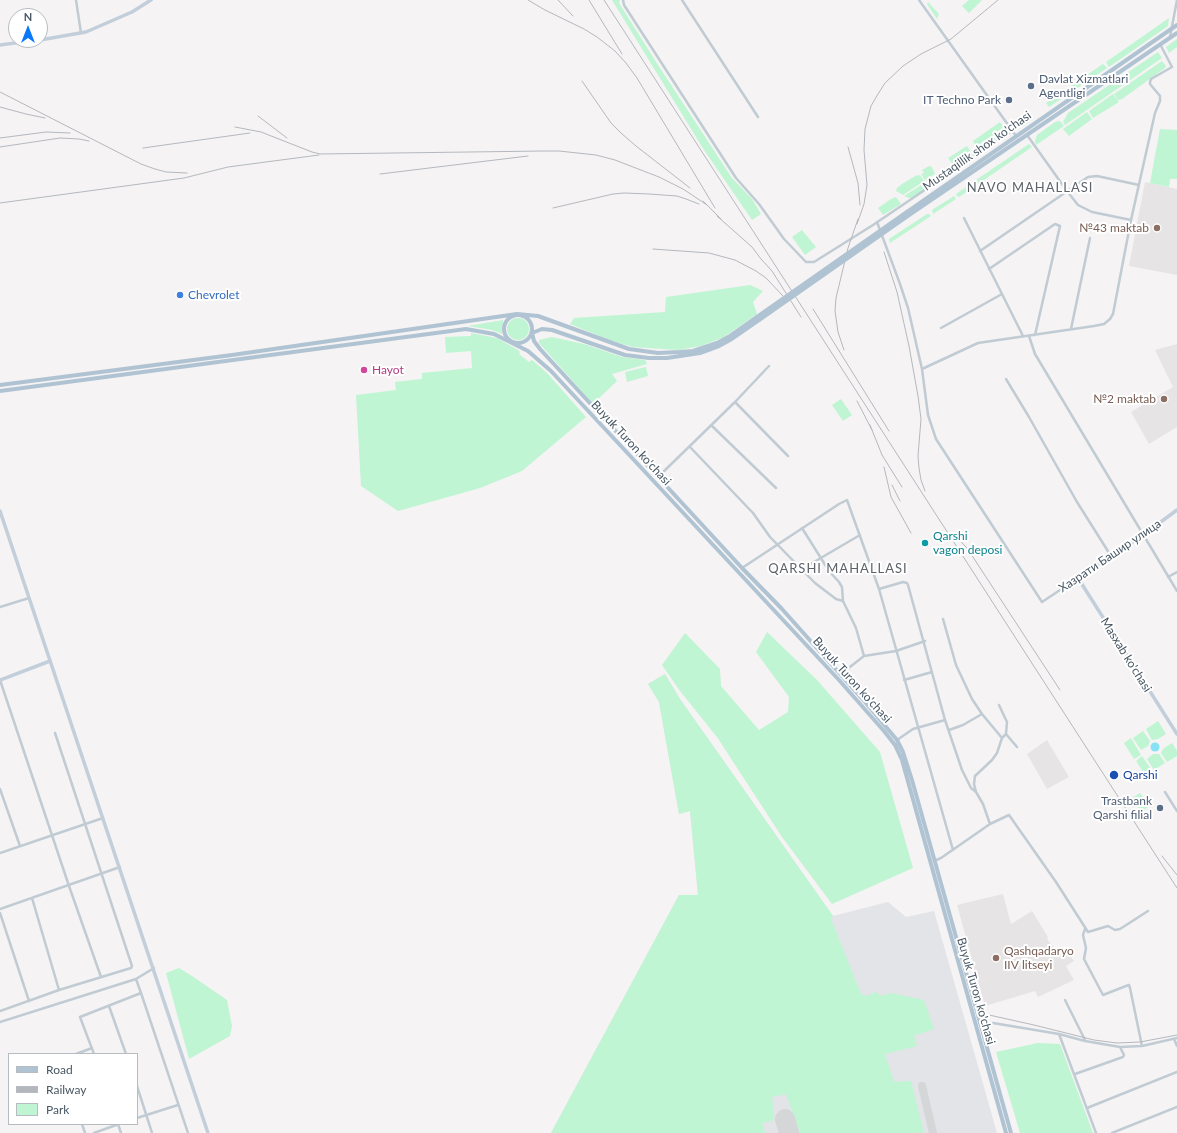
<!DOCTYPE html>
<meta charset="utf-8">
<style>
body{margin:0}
#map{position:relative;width:1177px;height:1133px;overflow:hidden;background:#f5f3f3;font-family:Lato,sans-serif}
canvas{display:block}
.legend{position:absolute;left:8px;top:1053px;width:130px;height:72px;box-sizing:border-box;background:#fff;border:1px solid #b6bcc1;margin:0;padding:5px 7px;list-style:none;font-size:12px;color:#485763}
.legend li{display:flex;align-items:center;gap:8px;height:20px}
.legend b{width:20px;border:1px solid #b6bcc1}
.north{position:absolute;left:8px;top:8px;width:40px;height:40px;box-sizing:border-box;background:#fff;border:1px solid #b6bcc1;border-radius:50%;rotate:0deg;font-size:11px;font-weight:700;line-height:16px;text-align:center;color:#485763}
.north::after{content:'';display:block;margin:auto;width:14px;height:18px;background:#0978f9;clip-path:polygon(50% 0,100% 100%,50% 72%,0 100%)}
</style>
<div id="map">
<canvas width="1177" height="1133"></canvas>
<ul class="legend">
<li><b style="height:5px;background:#b0c3d3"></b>Road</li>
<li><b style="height:5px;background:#b4b8be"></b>Railway</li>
<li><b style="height:11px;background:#bff5d2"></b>Park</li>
</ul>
<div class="north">N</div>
</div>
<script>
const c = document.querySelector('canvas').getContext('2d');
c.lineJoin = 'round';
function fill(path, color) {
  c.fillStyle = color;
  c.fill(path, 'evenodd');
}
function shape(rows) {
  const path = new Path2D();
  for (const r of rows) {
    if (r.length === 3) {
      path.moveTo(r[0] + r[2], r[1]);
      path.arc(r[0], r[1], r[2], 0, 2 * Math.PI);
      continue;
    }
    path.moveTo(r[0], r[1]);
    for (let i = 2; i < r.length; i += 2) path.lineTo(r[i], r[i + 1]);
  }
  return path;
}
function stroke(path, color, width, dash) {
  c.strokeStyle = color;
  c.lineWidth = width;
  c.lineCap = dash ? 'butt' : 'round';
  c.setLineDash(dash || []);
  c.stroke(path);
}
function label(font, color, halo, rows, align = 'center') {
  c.font = font + ' Lato,sans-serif';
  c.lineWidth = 4;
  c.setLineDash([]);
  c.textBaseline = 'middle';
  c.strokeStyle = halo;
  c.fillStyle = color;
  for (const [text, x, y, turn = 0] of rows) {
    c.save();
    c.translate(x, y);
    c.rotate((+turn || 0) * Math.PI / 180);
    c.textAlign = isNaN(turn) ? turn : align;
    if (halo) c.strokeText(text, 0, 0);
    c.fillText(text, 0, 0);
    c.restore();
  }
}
fill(shape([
 [1145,182,1177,189,1177,275,1129,266],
 [1177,344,1177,427,1149,444,1131,412,1173,387,1155,350],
 [1047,740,1069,777,1047,789,1027,754],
 [1003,894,1011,924,1032,911,1048,937,1047,939,1054,948,1052,949,1056,955,1065,949,1074,961,1066,966,1074,980,1038,997,1035,991,985,1006,957,905]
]), '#e6e4e5');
fill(shape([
 [665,674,680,699,833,916,888,902,906,917,934,911,997,1133,551,1133,679,895,698,895,690,811,679,814,659,702,648,684]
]), '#e2e4e7');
fill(shape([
 [612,0,620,0,619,3,658,65,732,178,752,199,761,214,752,220,704,150],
 [969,0,982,0,969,13,962,6],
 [928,2,939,14,937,19,927,4],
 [1169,18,1168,26,1109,67,1106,62],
 [1177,39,1177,47,1169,53,1166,47],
 [1158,52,1162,58,1065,125,1063,122,1068,113],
 [1162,61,1166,66,1165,68,1122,99,1118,100,1114,94],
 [1103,64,1107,68,1049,107,1046,103],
 [1113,94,1119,102,1093,118,1089,111],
 [1087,112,1092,119,1069,136,1063,129],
 [1026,116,1029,122,1016,130,1013,125],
 [1059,121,1061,122,1064,126,1036,145,1035,141,1037,135,1055,122],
 [1000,122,1005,128,976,146,973,141],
 [1160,129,1177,130,1177,179,1170,179,1169,187,1150,183],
 [1006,130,1007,132,980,151,978,149],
 [1029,144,1032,147,978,184,976,180],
 [967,146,970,151,952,163,948,158],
 [972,151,975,154,943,175,940,174,940,172],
 [929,166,932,167,935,174,925,180,921,174,924,173,922,170],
 [917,175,918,176,920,175,924,181,903,195,896,191,897,188,902,184],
 [937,175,939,178,938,179,913,198,909,198,904,196],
 [969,185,971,189,959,197,957,196,956,194],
 [954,196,956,199,933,214,932,210],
 [896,197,901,204,883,215,878,208,891,199],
 [927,214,929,214,931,216,890,243,889,239],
 [802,230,816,247,805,255,792,237],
 [750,285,763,291,753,302,757,314,724,337,701,346,678,350,633,347,612,341,570,324,574,318,665,312,666,297],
 [518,329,11],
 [503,320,502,334,492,330,468,326],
 [471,333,497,338,518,350,520,352,519,354,529,362,532,360,547,373,586,417,522,471,480,488,398,511,361,486,356,395,396,390,395,382,422,379,422,373,472,368,471,351,446,353,445,337,471,336],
 [552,337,584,344,622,357,645,360,647,364,612,374,617,381,593,404,539,343,539,340],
 [646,367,648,376,627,382,625,372],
 [841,399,852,415,843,421,832,405],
 [767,632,817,680,880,752,913,868,832,904,782,837,717,737,680,691,662,665,685,633,720,669,721,686,759,730,788,712,789,697,756,652],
 [665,674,680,699,833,916,831,919,861,994,866,996,876,992,881,996,891,993,924,1000,934,1029,914,1036,917,1046,885,1054,894,1082,911,1081,924,1133,800,1133,786,1094,772,1097,774,1120,762,1123,765,1133,551,1133,679,895,698,895,690,811,679,814,659,702,648,684],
 [1158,721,1166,734,1158,739,1152,740,1146,729],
 [1143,731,1150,741,1148,746,1141,750,1133,738],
 [1131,738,1141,755,1134,759,1124,743],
 [1172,743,1177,751,1177,756,1167,762,1161,753,1163,749],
 [1153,754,1159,754,1165,763,1154,770,1147,759],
 [1142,756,1153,772,1146,776,1136,761],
 [1140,793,1149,806,1141,812,1132,798],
 [179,968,192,976,227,1000,232,1026,230,1036,189,1059,166,973],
 [1038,1043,1060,1044,1093,1133,1020,1133,996,1052]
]), '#bff5d2');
fill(shape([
 [1155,747,4.5]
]), '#88e2f6');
stroke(shape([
 [922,1086,933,1133]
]), '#d4d6d8', 8);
stroke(shape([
 [785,1119,789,1133]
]), '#d4d6d8', 20);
stroke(shape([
 [76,0,81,33],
 [623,0,624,5,736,178,759,204,784,239,806,262,814,262,873,225,1012,131],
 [682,0,758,117],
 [919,0,1016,136],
 [1170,37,1177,0],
 [1027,135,1067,191,1078,205,1092,212,1131,220],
 [964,218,1023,336],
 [877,222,900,284,908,308,922,369,928,415,936,439,1042,602,1078,578],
 [980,251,1088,177,1097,176,1139,185],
 [989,269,1055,224,1060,226,1035,335],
 [941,328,1002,294],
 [1071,329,1090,238],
 [1029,336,1035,354,1177,591],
 [922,369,978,343,1094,326,1104,324,1110,319,1113,314,1131,220,1155,113,1160,101,1160,96,1150,84,1150,82,1151,79,1172,67,1160,44],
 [1006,379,1029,417,1077,502,1111,556],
 [735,402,788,456],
 [711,425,776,488],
 [690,447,753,513,770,537,815,583,836,599,843,601],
 [658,477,735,402,769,366],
 [802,528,829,571,839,582,842,587,843,601,856,628,864,656],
 [742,568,839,504,847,500,879,589,953,850],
 [802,569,860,535],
 [1168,577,1177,572],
 [879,589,903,582,907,583,908,585,945,720,962,770,971,788,976,792,983,804,990,824],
 [0,607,29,598],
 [943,619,956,665,972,699,982,714,1002,738,1006,734,1017,747],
 [841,674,864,656,896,651,925,641],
 [0,680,69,886,101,977],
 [904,680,932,672],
 [999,705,1007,722,1006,734],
 [949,730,963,725,982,714],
 [897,740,913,729,945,720],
 [0,789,20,846],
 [976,792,974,784,975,776,992,760,997,753,1002,738],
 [1165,792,1177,811],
 [0,853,103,818],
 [934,861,941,858,990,824,1009,815,1056,882,1088,932,1108,926,1115,930,1120,929,1148,911],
 [32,898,59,990],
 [0,909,120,867],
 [0,913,29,1001],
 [1085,929,1083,935,1086,948,1084,959,1103,995,1126,986,1129,985,1130,988,1142,1046],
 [141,993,188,1133],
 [1065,1000,1085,1040],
 [109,1006,126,1054],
 [0,1011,59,990,131,968,132,966,55,733],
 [0,1022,136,979,154,968],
 [979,1023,993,1023,1059,1034,1085,1041,1120,1047,1142,1046,1177,1038],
 [1059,1034,1096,1133],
 [1174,1039,1177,1046],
 [76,1054,92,1048],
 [94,1054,80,1017,141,993,136,979],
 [1075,1074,1123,1057,1124,1055,1120,1047],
 [137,1086,152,1133],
 [1087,1108,1177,1072],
 [137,1118,178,1105],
 [82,1124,85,1133],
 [118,1124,121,1133],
 [94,1133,119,1124],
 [1112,1133,1177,1107]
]), '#c0cbd3', 2.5);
stroke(shape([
 [40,40,86,32,132,12,151,0],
 [0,45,37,40],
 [1177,510,1143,535,1078,578,1177,734],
 [0,511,208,1133],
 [0,680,50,661]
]), '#c2cfdb', 3.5);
stroke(shape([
 [907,212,1177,25],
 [909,215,1177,33],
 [518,329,14],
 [759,320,730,340,719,346,700,353,667,358,649,358,625,355,552,330,542,329,532,333,534,341,540,349,742,568,782,609,866,703,897,740,903,752,912,780,1011,1133],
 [0,385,232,355,517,314,538,316,629,349,658,353,679,352,693,351,717,343,730,336,757,317],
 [0,391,466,329,494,334,528,351,551,371,839,680,884,731,895,745,902,760,1006,1133]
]), '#b0c3d3', 4);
stroke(shape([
 [528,0,545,10,584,29,597,37,615,51,626,63,637,78,715,208],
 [558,0,573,16],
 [589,0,622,54],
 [604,0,1177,888],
 [582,81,611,123,621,133,636,146,690,188],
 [0,92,141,164,155,169,166,172,187,173],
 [0,107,26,114,45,118],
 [258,116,287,138],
 [235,127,261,132,312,152,320,154,543,151,559,151,596,155,615,160,659,177,683,189,707,205],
 [0,138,46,132,70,133],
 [0,147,60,138,79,139,89,141],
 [848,147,858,183,860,205],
 [143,148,250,133],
 [380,174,528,156],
 [703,201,721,219],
 [0,203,184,178,228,167,319,155],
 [553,208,613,194,624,193,649,194,677,196,686,199,699,204],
 [717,216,752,247,761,259,772,271,801,317],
 [857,224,864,204,867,185,864,150,865,129,871,106,878,94,885,83,903,66,921,54,951,39,998,0],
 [653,249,709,253,735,260,756,271,766,278,783,296],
 [884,252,897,292,909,346,918,396,921,419,918,456,919,468,921,480,925,491],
 [813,309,889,431],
 [844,350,838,332,835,311,836,298,848,248,858,219],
 [857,401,872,430],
 [870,425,882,455,902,487],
 [884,467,891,497,911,533],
 [892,485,900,501],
 [953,533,967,548,1060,690],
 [1162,856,1177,875],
 [989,1015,1034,1025,1094,1040,1117,1043,1140,1042,1177,1035]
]), '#b4b8be', 1);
stroke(shape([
 [757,317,907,212],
 [759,320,909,215]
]), '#b0c3d3', 4);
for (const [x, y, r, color] of [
 [1031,86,4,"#5c6f8a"],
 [1009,100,4,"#5c6f8a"],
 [1157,228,4,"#8d6e63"],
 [180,295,4,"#3f7fe0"],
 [364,370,4,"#d1479c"],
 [1164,399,4,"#8d6e63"],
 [925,543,4,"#0f9aa8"],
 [1114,775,5,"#1a4fb4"],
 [1160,808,4,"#5c6f8a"],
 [996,958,4,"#8d6e63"]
]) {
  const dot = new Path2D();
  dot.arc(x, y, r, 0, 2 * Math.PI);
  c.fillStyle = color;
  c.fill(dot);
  stroke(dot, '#fff', 1.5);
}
label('12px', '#4e5e75', '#fff', [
 ["Davlat Xizmatlari",1039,79,"left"],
 ["Agentligi",1039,93,"left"],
 ["IT Techno Park",1001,100],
 ["Trastbank",1152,801],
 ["Qarshi filial",1152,815]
], 'right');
label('12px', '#485763', '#fff', [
 ["Mustaqillik shox ko'chasi",977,151,-35],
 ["Buyuk Turon ko'chasi",631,443,47],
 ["Хазрати Башир улица",1110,556,-34],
 ["Masxab ko'chasi",1126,655,58],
 ["Buyuk Turon ko'chasi",852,680,48],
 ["Buyuk Turon ko'chasi",976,991,74]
]);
label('12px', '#785e54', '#fff', [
 ["№43 maktab",1149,228],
 ["№2 maktab",1156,399],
 ["Qashqadaryo",1004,951,"left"],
 ["IIV litseyi",1004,965,"left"]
], 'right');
label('12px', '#366cbe', '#fff', [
 ["Chevrolet",188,295]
], 'left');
label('12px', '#b23c85', '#fff', [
 ["Hayot",372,370]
], 'left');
label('12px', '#0d838f', '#fff', [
 ["Qarshi",933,536],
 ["vagon deposi",933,550]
], 'left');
label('12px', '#164399', '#fff', [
 ["Qarshi",1123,775]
], 'left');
c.letterSpacing = '1px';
label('13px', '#5e6369', '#fff', [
 ["NAVO MAHALLASI",1030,188],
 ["QARSHI MAHALLASI",838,569]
]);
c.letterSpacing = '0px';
</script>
